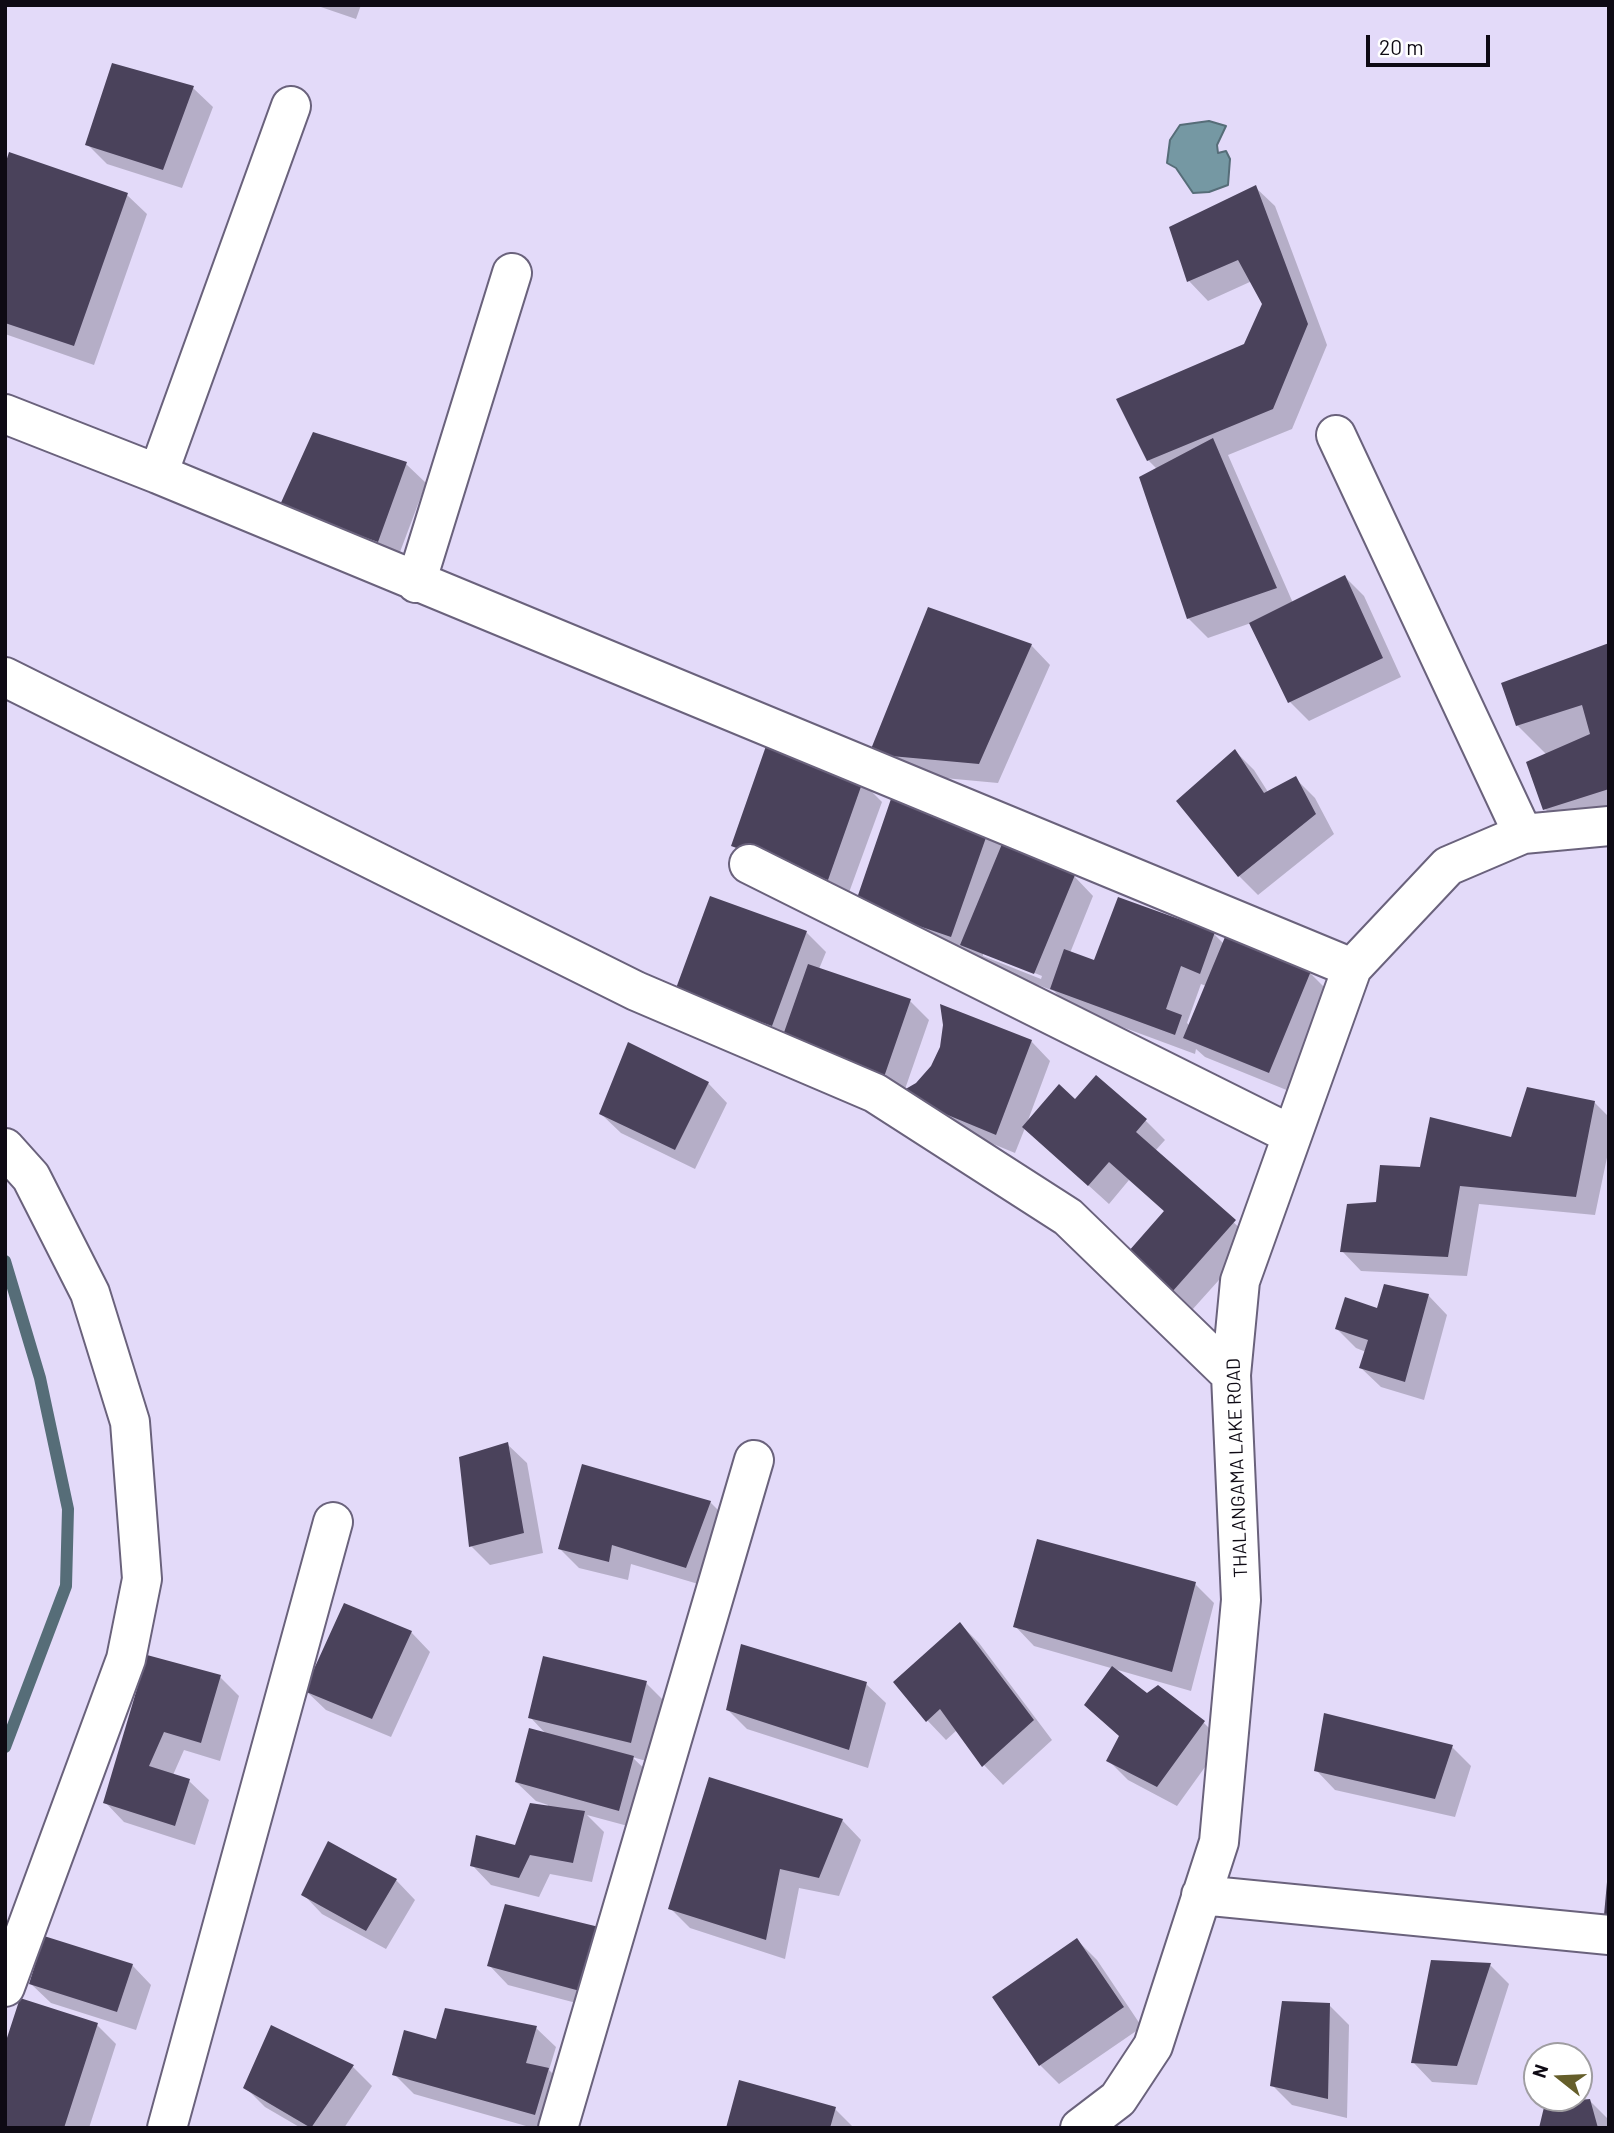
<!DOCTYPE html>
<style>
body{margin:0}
#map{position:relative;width:1614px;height:2133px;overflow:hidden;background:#e3daf9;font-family:Barlow,sans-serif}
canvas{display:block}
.frame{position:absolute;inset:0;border:7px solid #0e0a14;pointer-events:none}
.north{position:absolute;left:1523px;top:2042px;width:70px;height:70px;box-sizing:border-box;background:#fff;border:2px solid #9f9da1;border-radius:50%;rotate:288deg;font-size:19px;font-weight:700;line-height:28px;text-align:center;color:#0e0a14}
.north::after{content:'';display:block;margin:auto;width:24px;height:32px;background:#655e2a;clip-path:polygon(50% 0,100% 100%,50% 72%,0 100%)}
.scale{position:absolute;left:1366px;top:35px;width:124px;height:32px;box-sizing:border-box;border:4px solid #0e0a14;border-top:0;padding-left:9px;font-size:21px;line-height:24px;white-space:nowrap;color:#0e0a14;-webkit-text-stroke:5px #fff;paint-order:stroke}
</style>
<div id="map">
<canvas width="1614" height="2133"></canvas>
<div class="frame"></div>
<div class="north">N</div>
<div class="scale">20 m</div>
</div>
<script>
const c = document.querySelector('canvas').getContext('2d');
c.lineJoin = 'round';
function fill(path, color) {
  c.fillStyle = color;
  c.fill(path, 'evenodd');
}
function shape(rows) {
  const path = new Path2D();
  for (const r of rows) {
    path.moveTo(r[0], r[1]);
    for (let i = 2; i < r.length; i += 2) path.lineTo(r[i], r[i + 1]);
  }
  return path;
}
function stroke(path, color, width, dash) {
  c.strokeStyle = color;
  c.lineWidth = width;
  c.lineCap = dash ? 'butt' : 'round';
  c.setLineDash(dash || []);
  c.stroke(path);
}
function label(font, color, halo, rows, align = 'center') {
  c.font = font + ' Barlow,sans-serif';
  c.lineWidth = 7;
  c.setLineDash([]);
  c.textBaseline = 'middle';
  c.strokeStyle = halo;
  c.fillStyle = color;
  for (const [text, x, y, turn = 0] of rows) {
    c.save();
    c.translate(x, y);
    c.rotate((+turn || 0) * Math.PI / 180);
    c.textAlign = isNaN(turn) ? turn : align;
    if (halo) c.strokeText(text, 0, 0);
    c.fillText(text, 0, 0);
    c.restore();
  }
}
const water = shape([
 [1209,121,1226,126,1217,145,1218,153,1226,151,1230,159,1228,185,1209,192,1193,193,1176,168,1167,163,1170,140,1180,125,1209,121]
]);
fill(water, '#7598a3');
stroke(water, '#566d78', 2);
fill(shape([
 [315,5,361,5,356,19],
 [193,88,213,107,182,188,107,164,87,144],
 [10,155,127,195,147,214,94,365,5,334,5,171],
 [1255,187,1275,206,1327,345,1292,429,1228,455,1293,603,1345,577,1364,596,1401,677,1309,721,1290,702,1251,623,1208,638,1188,618,1157,469,1148,460,1245,345,1264,304,1252,281,1208,301,1189,281,1171,227],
 [406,464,426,483,397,560,301,526],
 [1031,645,1050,665,998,783,890,773,871,753],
 [1609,645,1609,827,1574,838,1545,809,1547,755,1517,725],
 [1235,751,1254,770,1268,792,1295,778,1315,798,1334,834,1258,895,1239,876],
 [862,782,882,802,847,898,752,865,733,845],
 [988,831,1004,847,1074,876,1093,896,1070,953,1096,962,1214,934,1224,944,1310,973,1329,992,1289,1091,1205,1057,1196,1049,1195,1054,1071,1008,1054,991,982,964,971,953,971,956,877,923],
 [983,952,1042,976,1041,979,983,956],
 [1201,984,1206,986,1190,1026,1187,1023],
 [806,932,826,952,819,969,910,1001,929,1020,904,1092,1031,1041,1050,1061,1027,1123,1076,1101,1145,1120,1165,1140,1155,1151,1254,1241,1192,1310,1150,1271,1165,1212,1129,1180,1109,1204,1025,1128,1015,1153,918,1113,697,1010],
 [708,1083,727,1103,695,1169,621,1133,601,1114],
 [1594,1102,1609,1117,1609,1148,1595,1215,1479,1204,1467,1276,1361,1271,1342,1251,1422,1169,1512,1140],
 [1428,1295,1447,1315,1424,1400,1381,1387,1361,1368,1366,1352,1356,1348,1337,1329,1378,1310],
 [507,1444,527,1463,543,1553,490,1565,471,1546],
 [710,1502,730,1522,705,1586,631,1564,628,1580,579,1568,560,1549],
 [1195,1584,1214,1603,1191,1691,1034,1646,1015,1626],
 [960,1624,979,1643,1052,1740,1003,1785,984,1765,957,1730,946,1740,927,1720],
 [411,1632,430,1652,391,1737,326,1710,306,1691],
 [148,1657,220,1677,239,1696,220,1761,184,1750,173,1775,189,1781,209,1800,195,1845,124,1822,105,1802],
 [646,1683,665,1702,650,1762,632,1757,653,1777,639,1829,587,1815,604,1832,592,1882,550,1874,539,1897,491,1885,472,1865,516,1847,547,1807,548,1805,536,1801,516,1782,547,1735,530,1717],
 [866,1684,886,1703,868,1768,747,1729,727,1709],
 [1147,1695,1204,1723,1223,1742,1177,1806,1128,1780,1108,1760],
 [1452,1747,1471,1766,1455,1817,1335,1790,1316,1770],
 [842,1820,861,1840,839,1896,799,1888,785,1959,690,1928,670,1908],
 [396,1880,415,1900,386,1949,322,1914,303,1894],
 [506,1906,599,2009,508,1985,489,1965],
 [1077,1940,1097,1960,1142,2027,1059,2084,1040,2065],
 [132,1965,151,1985,136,2030,51,2003,31,1984],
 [1490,1965,1509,1984,1477,2085,1432,2082,1413,2062],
 [1329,2005,1349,2025,1347,2118,1292,2105,1272,2085],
 [97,2025,116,2044,89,2128,5,2128],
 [272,2028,353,2067,372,2086,344,2128,301,2128,265,2107,245,2087],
 [536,2028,556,2047,549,2070,568,2089,556,2128,533,2128,414,2094,394,2074,437,2041],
 [1590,2101,1609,2120,1609,2128,1541,2128],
 [835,2109,854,2128,727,2128]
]), '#0003');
stroke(shape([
 [5,1261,40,1378,68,1509,66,1586,5,1747]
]), '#566d78', 12);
fill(shape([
 [112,63,194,86,163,170,85,145],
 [9,152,128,193,74,346,5,323,5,165],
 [1256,185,1308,324,1273,409,1147,461,1116,399,1244,344,1262,304,1238,260,1187,282,1169,227],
 [313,432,407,462,378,542,279,507],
 [1213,438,1277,588,1187,619,1139,477],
 [1345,575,1383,658,1288,703,1249,623],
 [928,607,1032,644,979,764,869,754],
 [1609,643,1609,789,1543,810,1526,762,1590,734,1582,705,1516,726,1501,683],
 [766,746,863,781,828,880,731,846],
 [1235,749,1264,793,1296,776,1316,814,1238,877,1176,801],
 [892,796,989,829,951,937,855,904],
 [1002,844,1075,875,1034,974,960,945],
 [710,896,807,931,772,1026,675,991],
 [1118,897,1215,932,1200,974,1181,966,1166,1009,1182,1015,1175,1035,1050,989,1064,949,1094,960],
 [1225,937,1311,971,1269,1073,1183,1038],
 [808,964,911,999,884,1077,781,1041],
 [940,1004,1032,1040,996,1135,897,1094,916,1083,931,1066,940,1047,943,1025],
 [628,1042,709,1082,675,1150,599,1114],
 [1096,1075,1147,1119,1136,1132,1236,1220,1172,1292,1128,1252,1164,1211,1109,1162,1088,1186,1022,1127,1059,1084,1075,1099],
 [1527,1087,1595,1101,1576,1197,1460,1186,1448,1257,1340,1252,1347,1204,1376,1202,1380,1165,1420,1167,1430,1117,1511,1137],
 [1384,1284,1429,1294,1405,1382,1359,1368,1368,1340,1335,1329,1345,1297,1377,1308],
 [508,1442,524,1533,469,1547,459,1457],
 [582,1464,711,1501,686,1568,612,1545,609,1562,558,1549],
 [1037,1539,1196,1582,1172,1672,1013,1627],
 [344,1603,412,1631,372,1719,304,1691],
 [960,1622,1034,1720,982,1767,940,1709,926,1722,893,1682],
 [741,1644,867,1682,849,1750,726,1710],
 [147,1655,221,1675,201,1743,164,1732,149,1766,190,1779,175,1826,103,1803],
 [543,1656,647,1681,631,1743,528,1718],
 [1112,1666,1147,1693,1158,1685,1205,1721,1157,1787,1106,1761,1119,1736,1084,1705],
 [1324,1713,1453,1745,1435,1799,1314,1771],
 [529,1728,634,1756,619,1811,515,1782],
 [709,1777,843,1819,819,1878,780,1869,766,1940,668,1909],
 [530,1803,585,1811,573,1863,530,1855,519,1878,470,1866,476,1835,515,1845],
 [328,1841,397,1879,366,1931,301,1895],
 [1607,1882,1609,1882,1609,1915,1604,1915],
 [505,1904,599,1927,580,1991,487,1966],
 [44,1936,133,1964,117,2012,29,1984],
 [1077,1938,1124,2007,1039,2066,992,1997],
 [1431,1960,1491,1963,1457,2066,1411,2063],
 [20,1998,98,2023,64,2128,5,2128,5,2044],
 [1282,2001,1330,2003,1328,2099,1270,2086],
 [445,2008,537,2026,526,2063,549,2068,535,2115,392,2075,404,2030,436,2039],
 [271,2025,354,2065,311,2128,243,2088],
 [739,2080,836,2107,830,2128,726,2128],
 [1590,2099,1598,2128,1539,2128,1545,2103]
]), '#4a425b');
const minor = shape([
 [291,106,158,474,1352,968],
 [5,414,158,474],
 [1336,435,1523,834],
 [416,583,512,273],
 [5,677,636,991,875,1093,1068,1217,1231,1375],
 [749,864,1292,1135],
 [5,1148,31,1177,90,1293,130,1422,142,1579,126,1659,5,1987],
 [1201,1895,1609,1935],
 [167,2128,333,1522],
 [558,2128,754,1460],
 [1080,2128,1118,2099,1153,2046,1219,1842,1241,1600,1231,1375,1240,1281,1352,968,1448,866,1523,834,1609,826]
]);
stroke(minor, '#6a627c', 42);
stroke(minor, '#fff', 38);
label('19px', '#0e0a14', '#fff', [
 ["THALANGAMA LAKE ROAD",1237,1468,-92]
]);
</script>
